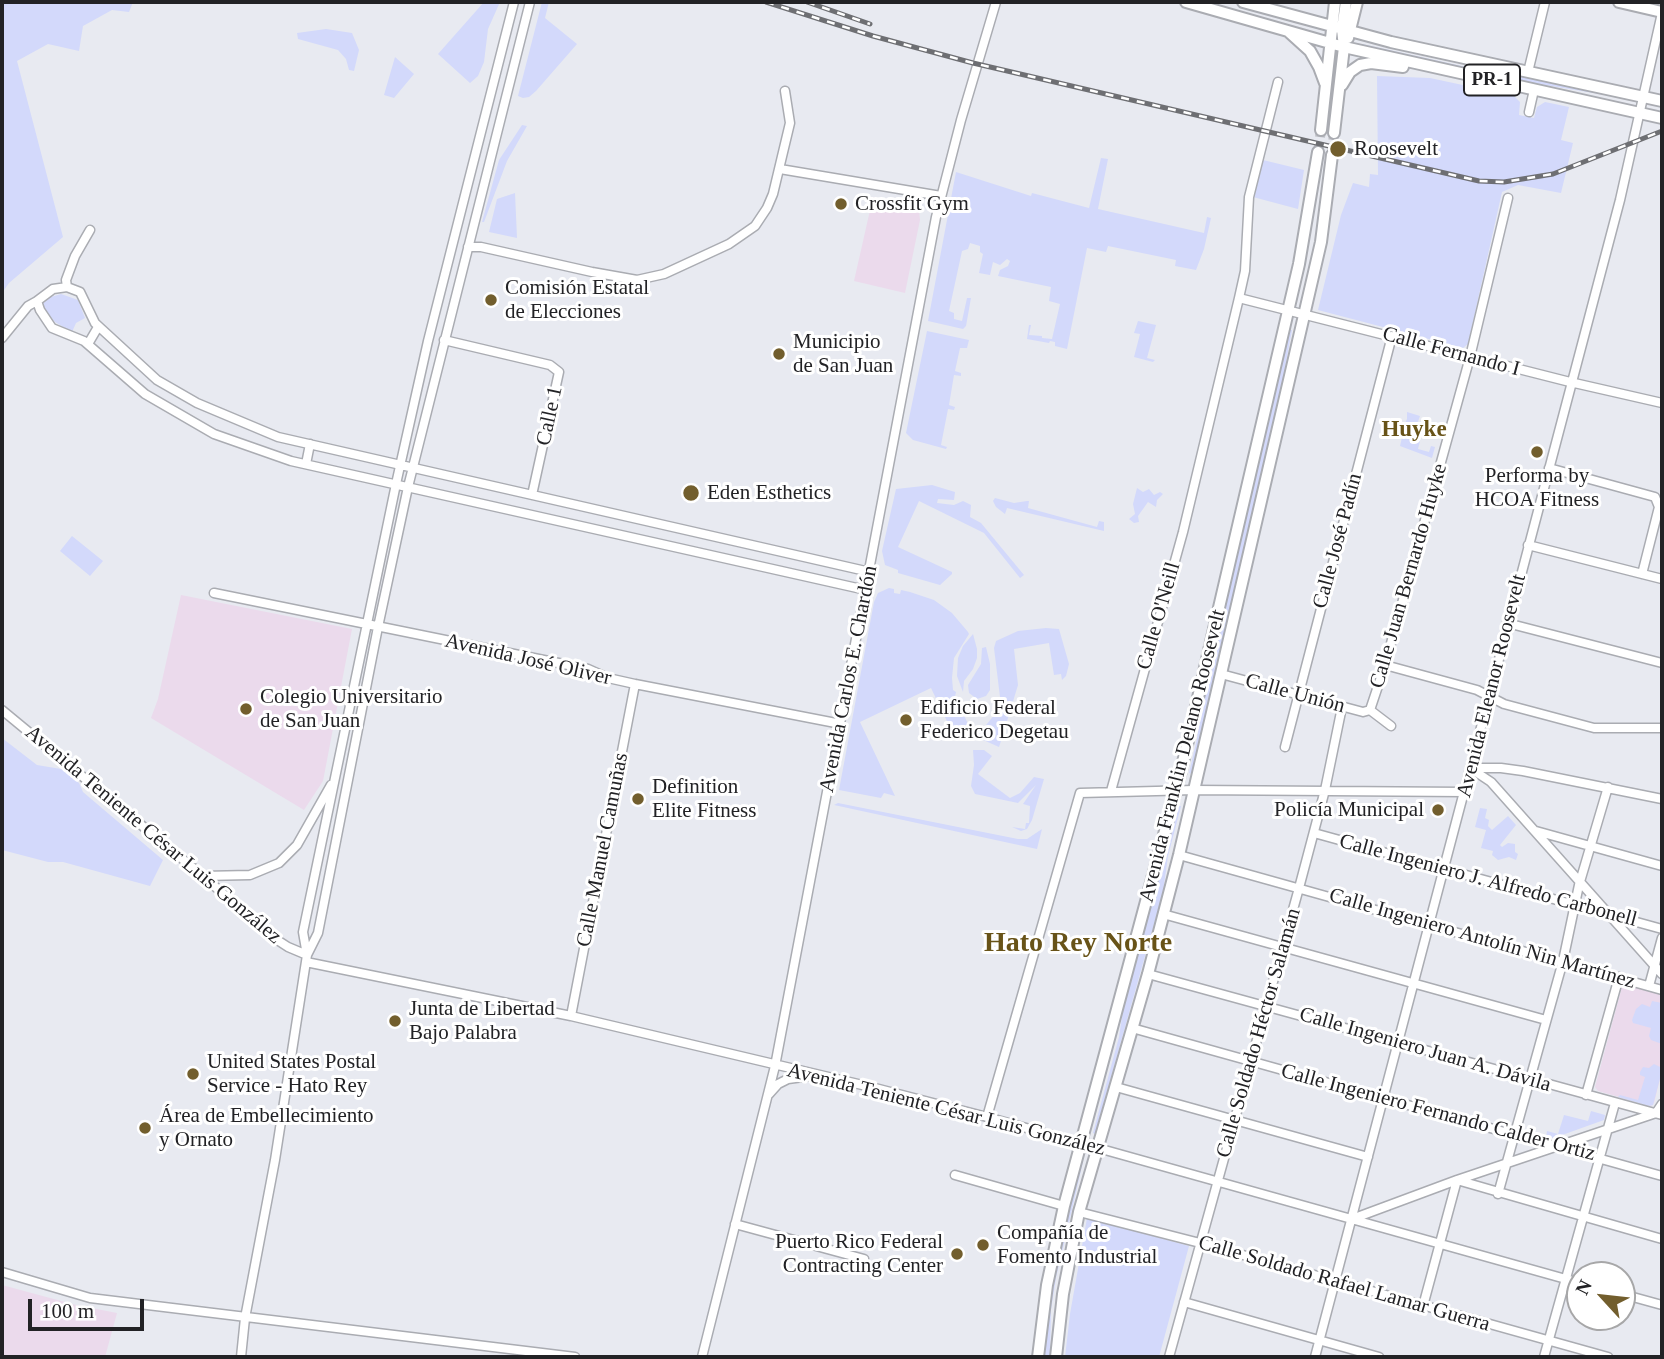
<!DOCTYPE html>
<meta charset="utf-8">
<style>
body{margin:0}
#map{position:relative;width:1664px;height:1359px;overflow:hidden;background:#e8eaf1;font-family:Georgia,serif}
canvas{display:block}
.frame{position:absolute;inset:0;border:4px solid #222225;pointer-events:none}
.north{position:absolute;left:1566px;top:1261px;width:70px;height:70px;box-sizing:border-box;background:#fff;border:2px solid #a7a7a8;border-radius:50%;rotate:297deg;font-size:19px;font-weight:700;line-height:28px;text-align:center;color:#222225}
.north::after{content:'';display:block;margin:auto;width:24px;height:32px;background:#725e2d;clip-path:polygon(50% 0,100% 100%,50% 72%,0 100%)}
.scale{position:absolute;left:28px;top:1299px;width:116px;height:32px;box-sizing:border-box;border:4px solid #222225;border-top:0;padding-left:9px;font-size:21px;line-height:24px;white-space:nowrap;color:#222225;-webkit-text-stroke:5px #fff;paint-order:stroke}
</style>
<div id="map">
<canvas width="1664" height="1359"></canvas>
<div class="frame"></div>
<div class="north">N</div>
<div class="scale">100 m</div>
</div>
<script>
const c = document.querySelector('canvas').getContext('2d');
c.lineJoin = 'round';
function fill(path, color) {
  c.fillStyle = color;
  c.fill(path, 'evenodd');
}
function shape(rows) {
  const path = new Path2D();
  for (const r of rows) {
    path.moveTo(r[0], r[1]);
    for (let i = 2; i < r.length; i += 2) path.lineTo(r[i], r[i + 1]);
  }
  return path;
}
function stroke(path, color, width, dash) {
  c.strokeStyle = color;
  c.lineWidth = width;
  c.lineCap = dash ? 'butt' : 'round';
  c.setLineDash(dash || []);
  c.stroke(path);
}
function label(font, color, halo, rows, align = 'center') {
  c.font = font + ' Georgia,serif';
  c.lineWidth = 6;
  c.setLineDash([]);
  c.textBaseline = 'middle';
  c.strokeStyle = halo;
  c.fillStyle = color;
  for (const [text, x, y, turn = 0] of rows) {
    c.save();
    c.translate(x, y);
    c.rotate((+turn || 0) * Math.PI / 180);
    c.textAlign = isNaN(turn) ? turn : align;
    if (halo) c.strokeText(text, 0, 0);
    c.fillText(text, 0, 0);
    c.restore();
  }
}
fill(shape([
 [873,197,912,204,919,210,920,220,905,293,854,281],
 [181,595,352,629,323,781,304,810,151,718,158,699],
 [1627,985,1662,995,1662,1071,1654,1103,1651,1106,1598,1091,1595,1087,1622,987],
 [2,1285,76,1305,117,1313,105,1357,2,1357]
]), '#ebdaec');
fill(shape([
 [2,2,133,2,129,12,112,10,83,26,79,51,48,44,17,61,63,237,9,283,2,293],
 [484,2,500,2,488,29,484,62,478,76,470,83,438,54],
 [542,2,549,2,545,18,577,44,536,91,529,97,523,98,518,96],
 [326,29,352,33,359,50,354,71,349,70,346,59,338,50,298,39,297,33],
 [1362,44,1475,69,1520,75,1630,99,1527,82,1361,46],
 [395,57,414,74,394,98,384,95],
 [1377,76,1430,78,1514,96,1520,102,1519,115,1534,118,1537,107,1545,102,1569,107,1561,140,1573,143,1561,193,1518,185,1502,192,1468,344,1463,348,1318,310,1341,215,1353,183,1369,187,1370,174,1378,175],
 [522,125,527,126,507,161,484,222,482,222,499,160],
 [1101,158,1108,159,1098,209,1204,233,1207,217,1211,218,1204,249,1196,270,1175,266,1176,260,1108,246,1106,252,1087,248,1067,349,1055,346,1055,342,1050,341,1049,343,1027,339,1029,325,1031,325,1029,335,1042,336,1042,338,1052,339,1060,304,1049,301,1051,287,998,276,1000,270,1008,266,1010,261,1007,259,1000,265,993,262,990,275,979,273,983,254,980,252,980,246,970,243,968,249,962,251,949,311,954,313,954,319,962,321,967,298,971,298,966,326,963,329,928,321,956,172,1031,196,1032,193,1089,208],
 [1263,160,1304,170,1298,209,1253,197],
 [515,193,517,238,489,232,497,199],
 [61,294,78,300,85,318,76,323,72,332,55,322,41,305,51,297],
 [1138,321,1156,325,1147,358,1155,360,1153,362,1134,357,1140,334,1134,333],
 [1289,330,1292,330,1277,411,1192,774,1189,773,1197,739,1202,702],
 [927,331,969,340,967,348,960,348,955,371,961,373,961,376,954,375,949,405,955,407,954,410,948,409,941,445,947,447,946,449,913,440,906,433],
 [1407,412,1420,416,1412,438,1420,441,1418,449,1429,452,1431,446,1435,447,1432,458,1400,446,1403,433,1401,432,1407,419],
 [932,485,955,492,954,500,938,499,937,503,954,505,963,501,971,505,970,517,981,523,1024,575,1020,578,984,533,919,501,898,547,952,572,952,574,940,585,898,573,898,570,885,565,882,551,896,489],
 [1137,488,1143,492,1149,489,1154,495,1160,492,1163,494,1157,500,1156,507,1148,502,1138,516,1139,522,1134,523,1129,519,1135,514,1133,504],
 [995,498,1014,503,1027,501,1029,501,1028,508,1097,527,1099,521,1104,522,1104,531,1007,508,1005,514,996,507,993,501],
 [72,536,103,561,90,576,60,551],
 [889,588,894,589,894,593,900,594,901,590,910,592,934,600,952,613,968,632,969,634,954,658,952,678,953,690,956,692,955,697,959,701,959,705,970,728,965,736,956,740,931,688,860,722,895,796,884,793,881,798,839,790,874,602,878,593],
 [1046,628,1059,629,1069,664,1066,676,1062,680,1061,674,1054,675,1049,643,1014,649,1018,685,1000,744,999,747,981,739,978,735,995,714,992,704,1000,697,994,648,996,641,1018,631],
 [973,634,977,649,977,658,973,669,964,681,963,692,957,676,958,658,963,646],
 [986,647,990,664,990,690,986,696,977,699,969,693,968,685,981,664,982,648],
 [2,738,37,765,61,769,79,783,83,792,163,860,150,886,63,862,48,862,2,850],
 [973,750,984,750,992,756,978,774,1010,798,1020,793,1034,777,1044,779,1032,820,1027,829,1021,831,1012,827,1025,829,1026,823,1029,823,1030,806,1023,804,1036,785,1018,803,975,794,971,786,974,765],
 [838,803,1018,839,1027,839,1042,829,1037,849,834,805],
 [1177,806,1181,806,1168,856,1163,892,1095,1134,1093,1133,1119,1037,1124,1003],
 [1480,808,1487,809,1485,818,1489,820,1488,826,1492,830,1508,816,1516,825,1500,845,1502,847,1508,843,1515,844,1515,852,1518,854,1516,860,1509,857,1498,860,1492,855,1493,851,1481,848,1486,830,1475,827],
 [1652,1001,1662,1003,1662,1044,1651,1040,1649,1036,1651,1028,1633,1023,1632,1020,1636,1009,1642,1004,1650,1007],
 [1654,1064,1662,1068,1662,1071,1653,1105,1649,1106,1618,1097,1620,1095,1638,1100,1645,1077,1640,1075,1640,1072,1643,1067,1649,1068],
 [1591,1111,1605,1115,1604,1120,1551,1139,1546,1137,1547,1131,1558,1134,1564,1115,1588,1121],
 [1081,1157,1083,1162,1056,1278,1051,1310,1050,1357,1043,1357,1056,1263],
 [1087,1218,1189,1246,1159,1357,1065,1357,1070,1314]
]), '#d3d9fb');
stroke(shape([
 [1318,152,1321,130],
 [1332,155,1334,133]
]), '#c0c2c8', 10, [10, 5]);
const minor = shape([
 [1528,72,1545,2],
 [1529,112,1534,90],
 [780,169,941,196],
 [468,247,481,247,592,272,637,280,664,274,729,244,755,226,767,208,773,194,790,123,785,91],
 [67,287,66,280,75,256,90,230],
 [1239,298,1570,382,1662,403],
 [2,338,28,306,37,301],
 [444,340,550,365,559,372,532,495],
 [88,344,98,327],
 [306,464,310,444],
 [1549,468,1655,497,1659,507,1642,574],
 [1528,545,1662,579],
 [866,590,291,461,214,434,145,394,84,341,52,328,40,310,37,301,53,289,67,287,80,292,95,323,157,380,197,403,278,437,870,572],
 [214,593,588,669,608,678,635,684,841,724],
 [1507,623,1662,663],
 [1385,665,1477,690,1504,704,1594,728,1662,728],
 [1221,674,1363,712,1370,710],
 [2,710,203,876,271,936,288,947,307,955],
 [1370,710,1385,665,1470,357,1508,198],
 [1370,710,1391,726],
 [1285,747,1392,336],
 [1470,768,1491,782,1662,974],
 [1470,768,1501,768,1523,771,1662,799],
 [1111,791,1183,532,1239,298,1245,271,1249,197,1278,82],
 [1536,831,1662,866],
 [1314,833,1662,929],
 [1179,855,1662,990],
 [203,876,250,875,279,863,297,845,331,785],
 [1163,914,1546,1020],
 [307,955,303,932,396,484,428,341,514,2],
 [306,962,571,1016,875,1088,987,1117,1580,1283],
 [1148,974,1662,1115],
 [1649,986,1662,938],
 [571,1016,635,684],
 [1132,1028,1662,1176],
 [1116,1087,1368,1157],
 [769,1094,778,1084,788,1079,810,1076],
 [1586,1095,1619,977],
 [987,1117,1080,793,1194,790,1465,792],
 [955,1175,1064,1206],
 [1498,1194,1563,961,1579,885,1608,787],
 [1079,1212,1200,1243,1608,1357],
 [1352,1219,1457,1180,1656,1113,1662,1104],
 [735,1224,864,1259],
 [2,1272,90,1298,575,1357],
 [1622,1294,1662,1305],
 [1184,1302,1379,1357],
 [1423,1306,1457,1180,1662,1239],
 [241,1357,245,1318,275,1160,307,955,318,933,378,627,408,487,530,2],
 [702,1357,775,1066,936,217,961,120,996,2],
 [1169,1357,1299,888,1325,790,1342,707],
 [1315,1357,1620,200,1662,13],
 [1544,1357,1615,1103]
]);
const major = shape([
 [1186,2,1344,47,1662,118],
 [1243,2,1391,42,1662,101],
 [1619,2,1662,12],
 [1289,32,1310,51,1319,67,1325,83],
 [1348,38,1357,2],
 [1342,85,1350,72,1360,65,1371,63,1403,67],
 [1321,130,1335,2],
 [1334,133,1344,47,1342,29,1346,2],
 [1038,1357,1047,1285,1064,1206,1180,775,1299,264,1318,152],
 [1056,1357,1063,1294,1079,1212,1148,974,1179,855,1321,242,1332,155]
]);
stroke(minor, '#aaacb2', 11);
stroke(major, '#aaacb2', 14);
stroke(minor, '#fff', 8);
stroke(major, '#fff', 10);
const rail = shape([
 [766,2,873,36,973,63,1479,181,1504,182,1553,174,1662,131],
 [807,2,870,24]
]);
stroke(rail, '#6e6f73', 5);
stroke(rail, '#fff', 2.5, [8]);
for (const [x, y, r, color] of [
 [1338,149,9,"#725e2d"],
 [841,204,7,"#725e2d"],
 [491,300,7,"#725e2d"],
 [779,354,7,"#725e2d"],
 [1537,452,7,"#725e2d"],
 [691,493,9,"#725e2d"],
 [246,709,7,"#725e2d"],
 [906,720,7,"#725e2d"],
 [638,799,7,"#725e2d"],
 [1438,810,7,"#725e2d"],
 [395,1021,7,"#725e2d"],
 [193,1074,7,"#725e2d"],
 [145,1128,7,"#725e2d"],
 [983,1245,7,"#725e2d"],
 [957,1254,7,"#725e2d"]
]) {
  const dot = new Path2D();
  dot.arc(x, y, r, 0, 2 * Math.PI);
  c.fillStyle = color;
  c.fill(dot);
  stroke(dot, '#fff', 2.5);
}
for (const [x, y, w] of [
 [1492,80,56]
]) {
  const box = new Path2D();
  box.roundRect(x - w / 2, y - 15.5, w, 31, 5);
  c.fillStyle = '#fff';
  c.fill(box);
  stroke(box, '#222225', 2);
}
label('bold 19px', '#222225', null, [
 ["PR-1",1492,80]
]);
label('21px', '#222225', '#fff', [
 ["Roosevelt",1354,149],
 ["Crossfit Gym",855,204],
 ["Comisión Estatal",505,288],
 ["de Elecciones",505,312],
 ["Municipio",793,342],
 ["de San Juan",793,366],
 ["Performa by",1537,476,"center"],
 ["HCOA Fitness",1537,500,"center"],
 ["Eden Esthetics",707,493],
 ["Colegio Universitario",260,697],
 ["de San Juan",260,721],
 ["Edificio Federal",920,708],
 ["Federico Degetau",920,732],
 ["Definition",652,787],
 ["Elite Fitness",652,811],
 ["Policía Municipal",1424,810,"right"],
 ["Junta de Libertad",409,1009],
 ["Bajo Palabra",409,1033],
 ["United States Postal",207,1062],
 ["Service - Hato Rey",207,1086],
 ["Área de Embellecimiento",159,1116],
 ["y Ornato",159,1140],
 ["Compañía de",997,1233],
 ["Fomento Industrial",997,1257],
 ["Puerto Rico Federal",943,1242,"right"],
 ["Contracting Center",943,1266,"right"]
], 'left');
label('21px', '#222225', '#fff', [
 ["Calle Fernando I",1451,352,15],
 ["Calle 1",550,416,-78],
 ["Calle José Padín",1338,541,-75],
 ["Calle Juan Bernardo Huyke",1409,576,-74],
 ["Calle O'Neill",1159,616,-74],
 ["Avenida José Oliver",528,660,13],
 ["Avenida Carlos E. Chardón",849,679,-79],
 ["Avenida Eleanor Roosevelt",1492,686,-76],
 ["Calle Unión",1295,694,15],
 ["Avenida Franklin Delano Roosevelt",1183,756,-76],
 ["Avenida Teniente César Luis González",153,835,40],
 ["Calle Manuel Camuñas",603,850,-79],
 ["Calle Ingeniero J. Alfredo Carbonell",1488,881,15],
 ["Calle Ingeniero Antolín Nin Martínez",1482,939,16],
 ["Calle Soldado Héctor Salamán",1259,1033,-74],
 ["Calle Ingeniero Juan A. Dávila",1425,1050,16],
 ["Avenida Teniente César Luis González",946,1110,14],
 ["Calle Ingeniero Fernando Calder Ortiz",1438,1113,15],
 ["Calle Soldado Rafael Lamar Guerra",1344,1284,16]
]);
label('bold 23px', '#685318', '#fff', [
 ["Huyke",1414,430]
]);
label('bold 28px', '#685318', '#fff', [
 ["Hato Rey Norte",1078,944]
]);
</script>
